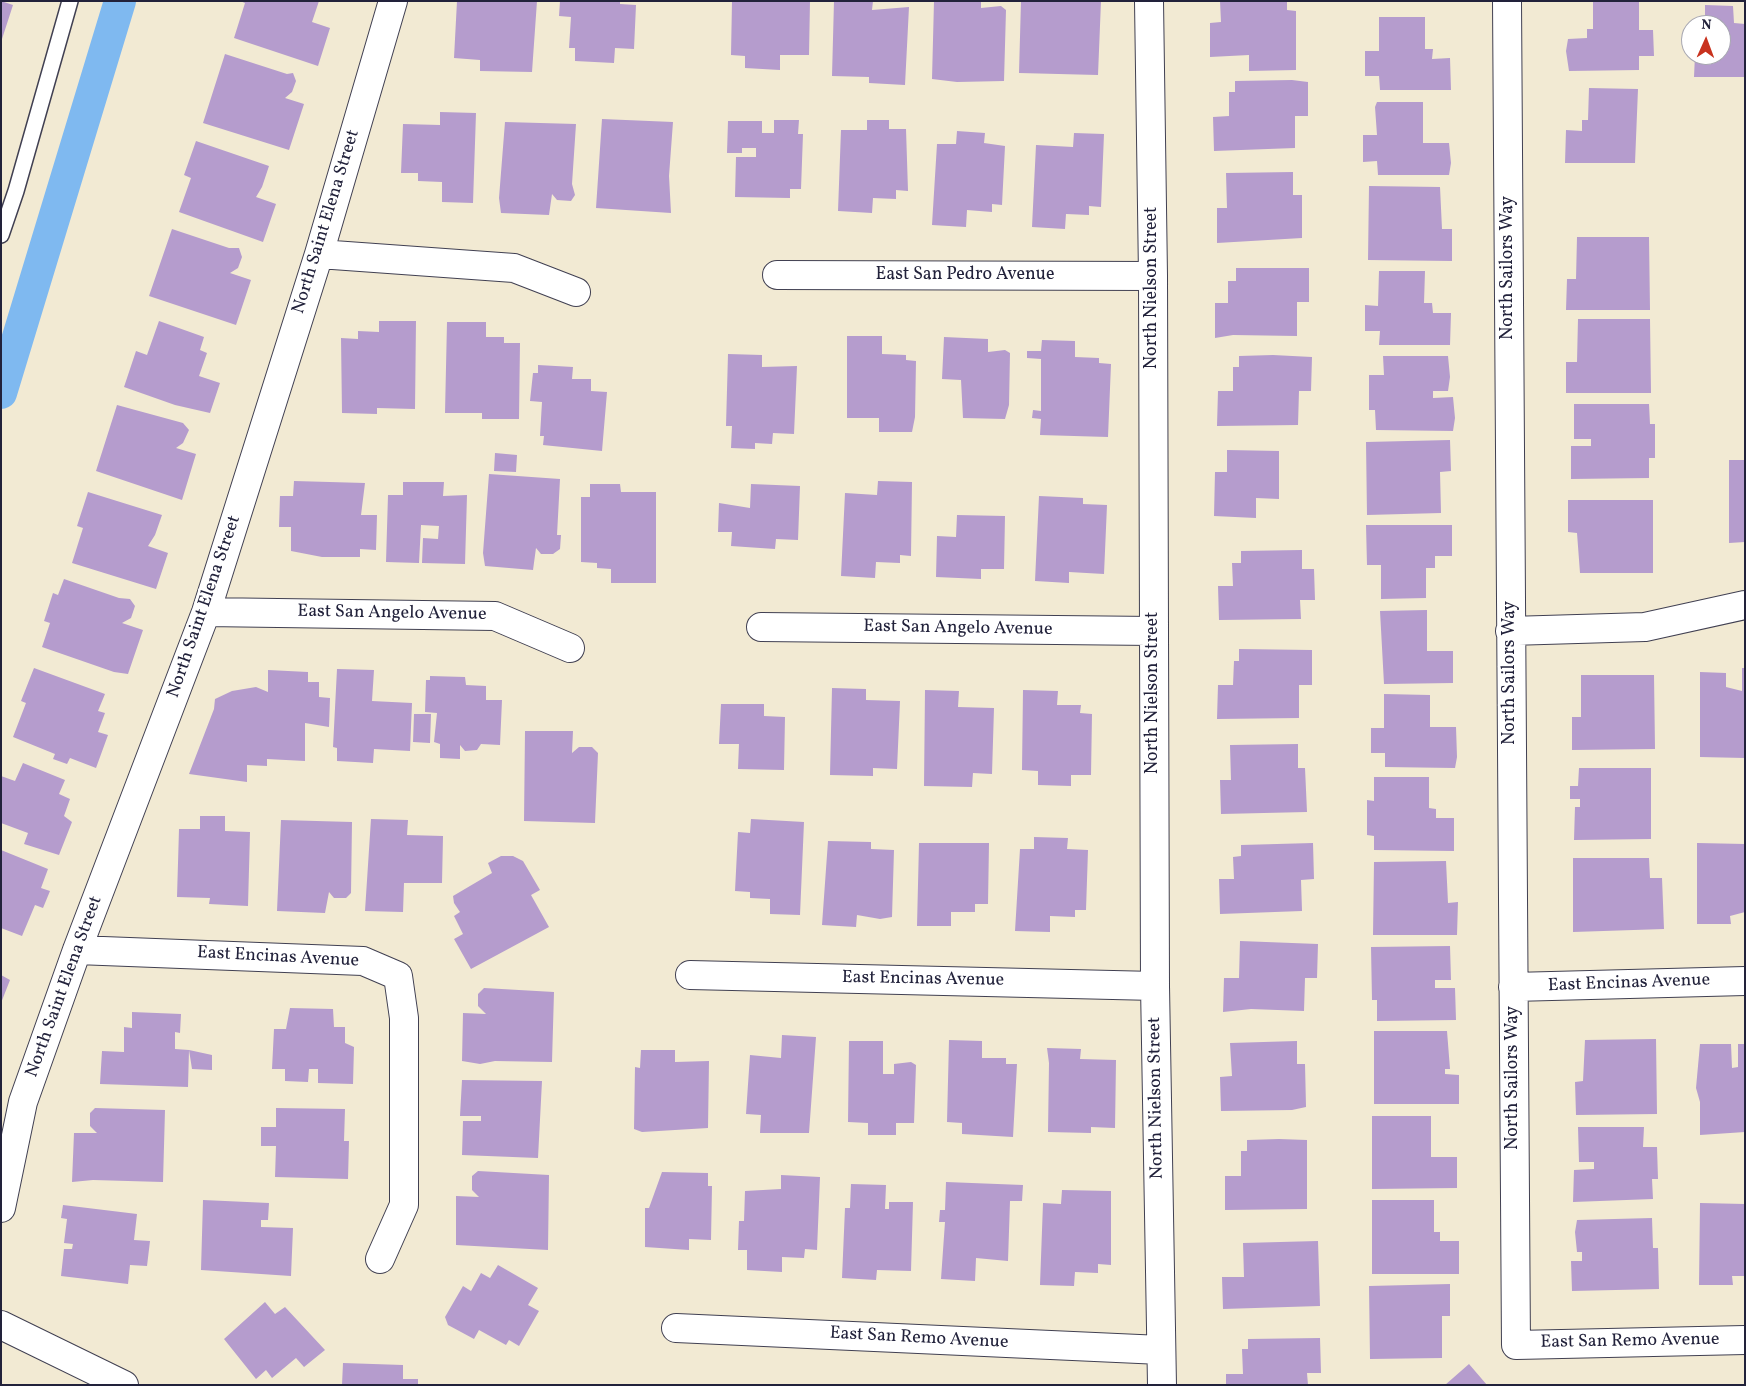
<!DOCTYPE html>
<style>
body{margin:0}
#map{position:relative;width:1746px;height:1386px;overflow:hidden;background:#f2ead3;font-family:Vollkorn,serif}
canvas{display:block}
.frame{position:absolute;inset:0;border:2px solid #22223b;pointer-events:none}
.north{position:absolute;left:1681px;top:15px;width:50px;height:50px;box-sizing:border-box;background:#fff;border:1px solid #a7a7b1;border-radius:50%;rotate:2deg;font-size:14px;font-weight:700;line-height:20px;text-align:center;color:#22223b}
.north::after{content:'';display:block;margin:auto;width:18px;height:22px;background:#c8321e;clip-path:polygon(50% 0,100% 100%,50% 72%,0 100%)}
</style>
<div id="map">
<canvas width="1746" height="1386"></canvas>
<div class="frame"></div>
<div class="north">N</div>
</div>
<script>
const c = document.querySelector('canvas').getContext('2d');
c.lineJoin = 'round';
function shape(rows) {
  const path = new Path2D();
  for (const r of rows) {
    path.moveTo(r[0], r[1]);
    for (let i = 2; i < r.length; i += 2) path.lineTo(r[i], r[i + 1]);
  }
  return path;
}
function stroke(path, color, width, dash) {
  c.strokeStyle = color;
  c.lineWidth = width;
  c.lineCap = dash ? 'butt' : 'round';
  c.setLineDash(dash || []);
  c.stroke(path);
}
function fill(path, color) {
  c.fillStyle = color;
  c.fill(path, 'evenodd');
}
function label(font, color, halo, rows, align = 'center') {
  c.font = font + ' Vollkorn,serif';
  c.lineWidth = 5;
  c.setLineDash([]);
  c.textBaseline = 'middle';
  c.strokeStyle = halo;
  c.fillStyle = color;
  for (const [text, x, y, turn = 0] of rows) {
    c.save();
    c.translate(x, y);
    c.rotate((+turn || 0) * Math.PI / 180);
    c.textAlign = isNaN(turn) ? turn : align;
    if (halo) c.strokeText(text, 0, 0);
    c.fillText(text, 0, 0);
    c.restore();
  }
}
stroke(shape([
 [1,393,120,1]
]), '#7fb9f0', 32);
fill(shape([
 [1,1,13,5,2,39,1,39],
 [240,1,319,1,312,22,330,28,318,66,234,38,245,3],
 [457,1,537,1,532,72,480,71,480,60,454,58],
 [560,1,620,1,620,4,636,5,634,49,615,48,614,63,575,61,575,48,569,48,571,17,559,16],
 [732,1,810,1,809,55,780,55,780,70,745,68,745,56,731,55],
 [834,1,873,1,872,10,909,7,905,85,869,83,869,77,832,76],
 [934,1,981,1,981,8,1001,6,1006,10,1004,81,957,82,932,79],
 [1021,1,1101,1,1098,75,1019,73],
 [1220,1,1287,1,1287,10,1296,11,1296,70,1249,71,1249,55,1210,57,1210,23,1221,22],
 [1593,1,1639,1,1639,30,1653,30,1654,56,1639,56,1639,70,1569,71,1566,51,1568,39,1587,38,1587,29,1593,29],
 [1705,5,1733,6,1734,23,1745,24,1745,77,1694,77,1695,55,1721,55,1721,25,1697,25,1697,17,1705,18],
 [1379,17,1425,17,1425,49,1433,49,1432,59,1450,58,1451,90,1380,90,1379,76,1365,76,1365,51,1379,51],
 [225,54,287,74,293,73,296,81,292,92,285,98,304,104,289,150,203,123],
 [1292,80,1308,82,1308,116,1295,116,1295,148,1214,151,1213,117,1229,116,1229,92,1235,92,1235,81],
 [1589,88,1638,89,1635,163,1565,163,1566,130,1582,131,1582,120,1588,120],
 [1377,102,1423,102,1423,143,1449,143,1451,163,1449,175,1378,175,1377,161,1363,162,1363,135,1377,135,1375,107],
 [440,112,476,113,473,203,442,202,442,182,418,181,418,173,401,173,403,124,440,125],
 [602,119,673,122,669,176,671,213,596,208],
 [774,120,799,120,798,134,803,134,801,189,790,189,790,198,735,197,736,157,756,157,756,148,742,148,742,153,727,153,728,121,762,121,762,133,774,133],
 [867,120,889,120,889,129,906,129,908,191,896,190,896,199,873,198,872,213,838,211,841,130,867,130],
 [505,122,576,124,572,184,575,195,571,201,557,200,552,194,549,215,501,213,499,198],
 [957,131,985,133,984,143,1005,146,1002,205,992,204,992,212,967,210,966,227,932,225,937,144,956,144],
 [1074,133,1104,134,1101,207,1089,206,1089,215,1066,214,1065,229,1032,227,1036,145,1073,147],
 [196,141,269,166,262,187,256,197,276,204,263,242,179,212,191,178,184,175],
 [1293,172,1293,195,1302,195,1302,238,1217,243,1217,208,1227,208,1226,173],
 [1369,186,1440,187,1442,229,1452,229,1452,261,1368,260],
 [172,229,229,248,239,248,242,257,238,268,230,273,251,280,236,325,149,296],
 [1577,237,1649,237,1650,310,1566,310,1567,279,1576,279],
 [1236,268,1309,268,1309,302,1297,302,1297,336,1233,335,1215,338,1215,303,1228,303,1228,281,1236,281],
 [1379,271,1425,271,1424,303,1432,303,1433,313,1451,313,1450,345,1379,345,1380,331,1365,331,1365,305,1378,306],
 [1578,319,1650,319,1651,393,1566,393,1566,362,1577,362],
 [159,321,204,337,200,350,207,353,199,376,220,383,210,413,175,405,124,387,136,351,147,355],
 [379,321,416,321,415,409,377,408,377,414,342,413,341,338,358,339,358,331,379,332],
 [447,322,486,322,486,337,504,337,504,343,520,343,519,419,482,419,482,413,445,413],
 [847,336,882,336,882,354,906,355,906,360,916,361,915,417,912,432,879,432,879,418,847,418],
 [944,337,988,339,988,352,1005,350,1010,353,1009,405,1005,419,963,418,961,380,942,379],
 [1042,340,1075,341,1075,357,1099,358,1099,363,1111,364,1108,437,1040,435,1041,419,1032,418,1033,410,1041,411,1041,359,1027,358,1027,351,1041,351],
 [728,354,762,355,762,367,797,366,794,434,773,433,772,444,755,443,755,449,731,448,732,426,726,426],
 [1273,355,1312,357,1311,391,1299,391,1298,425,1217,426,1218,391,1233,391,1233,367,1239,367,1239,356],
 [1383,356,1448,356,1450,377,1448,391,1433,391,1433,398,1453,397,1455,418,1453,431,1376,430,1375,410,1369,410,1369,375,1384,375],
 [538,365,573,367,572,379,591,379,591,391,607,392,602,451,543,445,544,436,540,436,542,402,530,401,533,373,538,373],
 [1574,404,1649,404,1650,424,1655,424,1655,458,1649,458,1649,478,1571,479,1571,446,1591,446,1591,439,1574,439],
 [117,405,183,423,189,430,183,443,176,448,196,454,182,500,96,471],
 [1450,440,1451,471,1440,472,1441,513,1367,515,1366,442],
 [1227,450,1279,451,1279,499,1256,498,1256,518,1214,516,1215,472,1227,472],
 [495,453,517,455,516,472,494,471],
 [1729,460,1745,460,1745,542,1729,543],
 [489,474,560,479,557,535,561,535,560,549,553,554,541,554,536,548,533,570,485,566,483,553],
 [294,481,365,483,361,515,377,515,376,550,360,549,360,557,322,557,291,551,291,527,279,527,280,496,293,496],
 [878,481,912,482,911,556,900,555,900,563,876,562,875,578,841,576,845,493,877,495],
 [403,482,444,482,443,496,467,495,465,564,422,563,423,538,438,539,439,526,421,525,419,563,386,562,388,495,403,495],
 [590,484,620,484,621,492,656,492,656,583,611,583,611,569,597,568,597,563,581,562,581,497,590,497],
 [751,484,800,486,798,540,776,539,775,549,731,546,732,532,718,532,719,503,750,508],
 [88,492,162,515,155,535,148,546,168,553,156,589,72,563,83,528,77,526],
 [1039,496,1083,498,1083,504,1107,505,1104,574,1069,572,1069,583,1035,581],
 [1568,500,1653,500,1653,573,1580,573,1577,533,1568,532],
 [957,515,1005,516,1004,569,981,569,981,579,936,577,937,536,956,537],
 [1366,525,1452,525,1452,556,1435,556,1435,568,1426,568,1426,598,1381,599,1381,565,1367,565],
 [1302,550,1302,569,1314,569,1315,600,1300,600,1301,619,1219,620,1218,586,1233,586,1232,563,1241,563,1241,551],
 [64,579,119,598,130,599,135,606,131,618,122,623,143,630,128,674,114,672,42,647,50,623,44,621,53,593,58,595],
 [1427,610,1427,651,1453,651,1453,683,1384,684,1380,611],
 [1239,649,1312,650,1312,685,1299,685,1299,718,1217,719,1218,685,1233,685,1234,661,1239,661],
 [34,668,105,694,98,711,105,713,98,732,108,735,96,768,70,758,67,764,53,759,55,754,13,737,26,703,21,701],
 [1742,668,1745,668,1745,758,1700,757,1700,672,1726,673,1726,687,1742,691],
 [337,669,374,670,372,701,412,703,410,751,374,749,373,763,337,761,337,748,333,747],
 [268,670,308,672,308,682,319,682,319,697,330,698,329,727,305,723,305,761,267,759,267,766,247,765,247,782,189,774,214,709,215,699,232,691,256,687,268,692],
 [1581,675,1654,675,1655,749,1572,750,1572,717,1581,717],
 [430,676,465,677,466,685,486,686,486,700,502,700,500,745,481,744,477,750,465,751,460,745,460,759,440,758,440,744,434,742,437,713,425,712,426,680,430,680],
 [832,688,866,689,866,700,900,701,897,769,873,768,873,776,830,775],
 [925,690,959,691,958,707,994,708,992,774,973,773,972,787,924,786],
 [1023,690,1058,691,1057,705,1081,705,1080,713,1092,714,1091,775,1071,775,1071,786,1038,785,1038,771,1022,770],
 [1384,694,1430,695,1430,727,1456,727,1457,757,1455,768,1385,767,1385,753,1371,753,1371,728,1384,728],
 [721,704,764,704,764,716,785,717,784,770,738,769,739,744,719,744],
 [414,714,431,714,430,743,413,742],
 [525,731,573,731,572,753,579,747,592,747,598,753,595,823,524,821],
 [1298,744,1298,768,1305,768,1307,812,1221,814,1220,780,1231,780,1230,745],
 [23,763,65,780,59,794,70,799,64,816,72,822,59,855,24,844,28,833,1,823,1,776,15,781],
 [1579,768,1651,768,1651,839,1574,840,1575,807,1580,807,1580,799,1570,799,1570,786,1578,786],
 [1374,777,1429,777,1429,808,1436,809,1436,818,1454,818,1454,851,1374,850,1374,836,1367,835,1367,800,1374,801],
 [200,816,225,816,225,831,250,832,248,906,209,904,210,898,177,897,179,829,200,829],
 [371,819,408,820,407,835,443,836,442,883,404,883,403,912,365,911],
 [751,819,804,822,800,915,770,914,770,899,750,898,750,892,735,891,738,832,750,833],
 [281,820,352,822,351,893,346,898,334,898,329,892,325,913,277,911],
 [1034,837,1068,838,1067,849,1088,850,1086,910,1075,910,1075,917,1050,916,1050,932,1015,931,1020,849,1034,849],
 [828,841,871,842,871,849,894,850,892,917,880,919,857,915,856,927,822,925],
 [919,843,989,843,988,904,975,904,975,912,951,912,951,926,917,926],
 [1313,843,1314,879,1301,880,1302,911,1220,914,1219,879,1234,879,1233,857,1241,856,1241,845],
 [1697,843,1745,844,1745,912,1730,916,1731,924,1697,924],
 [1,850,48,869,41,888,50,891,43,908,35,905,22,936,1,928],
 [501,856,513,856,523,861,540,890,531,895,549,927,471,969,454,939,463,934,454,916,460,912,454,903,453,896,492,873,488,863],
 [1573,858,1649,858,1650,878,1662,878,1664,929,1573,932],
 [1446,861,1448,903,1458,902,1457,935,1373,935,1374,862],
 [1240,941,1318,944,1317,978,1305,978,1304,1011,1251,1009,1223,1012,1224,978,1239,978],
 [1450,946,1451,980,1435,980,1435,988,1455,988,1456,1020,1377,1021,1377,1000,1372,1000,1371,947],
 [1,975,10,980,1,1003],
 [484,988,554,992,552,1062,495,1061,480,1064,462,1061,463,1013,486,1014,478,1006,478,994],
 [290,1008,333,1009,334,1027,345,1027,345,1043,354,1047,353,1084,318,1083,318,1069,309,1069,308,1082,285,1081,285,1069,272,1069,274,1029,286,1029],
 [132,1012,181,1014,180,1033,175,1032,175,1049,189,1050,188,1087,100,1084,102,1051,124,1052,124,1027,132,1028],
 [1374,1031,1447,1031,1450,1069,1445,1069,1445,1074,1459,1075,1459,1104,1374,1104],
 [782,1035,816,1037,809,1133,760,1133,761,1115,746,1114,750,1055,781,1058],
 [1656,1039,1657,1114,1576,1115,1575,1082,1583,1081,1585,1040],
 [949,1040,982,1041,982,1058,1006,1058,1006,1064,1017,1064,1013,1137,962,1134,962,1123,947,1122],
 [849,1041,883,1041,883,1074,894,1074,894,1064,911,1062,916,1065,914,1123,896,1123,896,1135,868,1135,868,1123,848,1122],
 [1297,1041,1297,1064,1305,1064,1306,1107,1292,1110,1221,1111,1220,1077,1232,1076,1230,1043],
 [1700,1044,1731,1044,1732,1068,1738,1067,1738,1044,1745,1044,1745,1132,1700,1135,1700,1102,1696,1088],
 [1047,1048,1081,1049,1080,1059,1116,1060,1115,1128,1091,1127,1091,1133,1048,1132,1049,1063],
 [189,1050,212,1055,212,1070,192,1069],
 [641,1050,675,1050,675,1062,709,1061,708,1128,642,1132,634,1129,635,1067,640,1068],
 [462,1080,542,1081,538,1158,462,1155,463,1121,481,1121,481,1116,460,1116],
 [95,1108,165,1110,163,1182,93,1180,72,1182,74,1133,97,1133,90,1126,90,1113],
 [276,1108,345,1109,344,1141,349,1141,348,1179,275,1177,276,1146,261,1146,261,1127,276,1127],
 [1372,1116,1431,1116,1431,1157,1457,1157,1457,1188,1372,1189],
 [1578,1127,1644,1127,1643,1147,1657,1147,1658,1179,1652,1179,1653,1199,1573,1202,1574,1170,1594,1169,1594,1162,1579,1162],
 [1279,1139,1307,1140,1307,1209,1225,1210,1225,1176,1241,1176,1241,1151,1247,1151,1247,1140],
 [478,1171,549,1175,548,1250,456,1245,456,1196,479,1197,472,1190,472,1176],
 [662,1172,708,1173,708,1186,712,1186,711,1240,689,1239,689,1250,645,1247,645,1208,649,1208],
 [781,1175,820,1177,817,1250,805,1249,804,1258,782,1257,782,1272,747,1270,747,1250,738,1250,739,1221,744,1221,745,1191,781,1189],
 [946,1182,1023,1185,1022,1201,1010,1201,1008,1261,976,1258,975,1281,941,1279,945,1222,939,1222,940,1210,945,1210],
 [851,1184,886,1185,885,1209,889,1209,889,1202,913,1202,911,1271,877,1270,876,1280,842,1278,845,1208,850,1208],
 [1062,1190,1111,1191,1111,1265,1098,1264,1098,1273,1075,1272,1074,1286,1040,1285,1043,1203,1061,1204],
 [203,1200,269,1203,268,1220,261,1220,261,1227,293,1228,291,1276,201,1270],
 [1372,1200,1434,1200,1434,1232,1440,1232,1440,1241,1459,1241,1459,1274,1372,1274],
 [1700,1203,1745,1204,1745,1276,1732,1276,1733,1285,1699,1285],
 [63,1205,137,1214,134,1240,150,1241,147,1266,130,1265,128,1284,61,1276,64,1249,72,1249,73,1244,64,1243,67,1219,61,1218],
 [1652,1218,1653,1248,1658,1248,1659,1289,1572,1291,1571,1261,1582,1261,1582,1252,1577,1252,1575,1232,1577,1220],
 [1318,1241,1320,1306,1223,1309,1222,1277,1244,1277,1243,1243],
 [498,1265,538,1288,528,1305,539,1311,519,1346,509,1340,506,1345,479,1330,474,1339,448,1325,445,1317,463,1286,471,1291,481,1273,490,1278],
 [1450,1284,1450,1316,1442,1316,1442,1358,1370,1359,1369,1286],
 [265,1302,275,1314,285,1307,325,1350,304,1367,296,1358,272,1378,266,1370,256,1379,224,1339],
 [1320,1338,1321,1373,1307,1373,1308,1385,1226,1385,1226,1374,1243,1374,1242,1349,1248,1349,1248,1339],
 [343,1363,403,1365,403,1379,418,1379,418,1385,342,1385],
 [1469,1364,1487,1385,1445,1385]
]), '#b59ccd');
const service = shape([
 [1,235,16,191,70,1]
]);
const minor = shape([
 [1149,1,1153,276,1155,986,1162,1385],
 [1507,1,1516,1345,1745,1340],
 [319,254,514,268,576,292],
 [777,275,1153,276],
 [206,612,495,616,570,648],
 [761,627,1154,631],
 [1510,631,1645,627,1745,605],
 [77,950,363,961,398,976,404,1018,404,1205,380,1259],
 [690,975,1155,986],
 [1513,987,1745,981],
 [1,1208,23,1102,77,950,206,612,319,254,393,1],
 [1,1325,124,1385],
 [676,1328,1161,1350]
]);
stroke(service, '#414052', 18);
stroke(minor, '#414052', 30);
stroke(service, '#fff', 15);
stroke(minor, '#fff', 28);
label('18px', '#22223b', '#fff', [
 ["North Saint Elena Street",327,222,-73],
 ["North Sailors Way",1509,268,-90],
 ["East San Pedro Avenue",965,276],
 ["North Nielson Street",1153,288,-90],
 ["North Saint Elena Street",205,607,-71],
 ["East San Angelo Avenue",392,614,1],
 ["East San Angelo Avenue",958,629,1],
 ["North Sailors Way",1511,673,-90],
 ["North Nielson Street",1154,693,-90],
 ["East Encinas Avenue",278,958,3],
 ["East Encinas Avenue",923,980,1],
 ["East Encinas Avenue",1629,984,-2],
 ["North Saint Elena Street",65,987,-70],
 ["North Sailors Way",1514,1078,-90],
 ["North Nielson Street",1157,1098,-91],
 ["East San Remo Avenue",919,1339,3],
 ["East San Remo Avenue",1630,1342,-1]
]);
</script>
